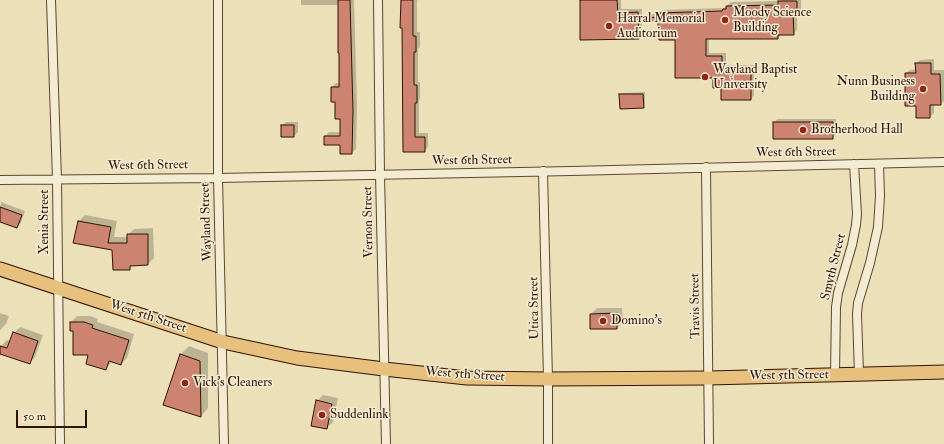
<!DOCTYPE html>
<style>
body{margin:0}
#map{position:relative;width:944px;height:444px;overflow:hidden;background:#ece0b9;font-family:"IM FELL Double Pica",serif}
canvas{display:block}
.scale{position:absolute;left:16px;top:410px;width:71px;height:18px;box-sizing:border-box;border:2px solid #321204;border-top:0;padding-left:5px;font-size:12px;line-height:14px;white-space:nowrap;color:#321204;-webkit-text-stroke:3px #f3ebd2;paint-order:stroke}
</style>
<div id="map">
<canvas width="944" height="444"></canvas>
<div class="scale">50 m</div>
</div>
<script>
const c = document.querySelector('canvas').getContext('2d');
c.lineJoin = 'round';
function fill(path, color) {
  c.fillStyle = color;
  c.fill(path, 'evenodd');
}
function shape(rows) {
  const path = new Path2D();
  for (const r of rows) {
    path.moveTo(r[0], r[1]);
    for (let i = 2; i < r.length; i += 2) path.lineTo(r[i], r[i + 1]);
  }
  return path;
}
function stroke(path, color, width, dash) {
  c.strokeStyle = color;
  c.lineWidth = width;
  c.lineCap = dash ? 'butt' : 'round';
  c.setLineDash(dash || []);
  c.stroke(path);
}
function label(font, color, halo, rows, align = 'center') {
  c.font = font + ' "IM FELL Double Pica",serif';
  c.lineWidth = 3;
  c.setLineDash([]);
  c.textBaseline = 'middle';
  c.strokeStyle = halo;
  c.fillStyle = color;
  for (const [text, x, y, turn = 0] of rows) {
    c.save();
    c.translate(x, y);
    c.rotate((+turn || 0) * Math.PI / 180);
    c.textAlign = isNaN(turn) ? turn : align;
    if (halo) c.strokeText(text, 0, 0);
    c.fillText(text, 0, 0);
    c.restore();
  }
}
fill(shape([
 [301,0,354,0,357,106,356,149,351,153,341,144,325,136,329,132,341,132,341,118,332,87,336,83,340,83,339,5,301,5],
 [402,0,418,0,417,1,417,32,420,32,420,47,418,49,418,82,420,82,420,98,419,100,419,133,428,133,428,147,424,151,404,151],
 [581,0,621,0,621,9,642,9,642,34,638,38],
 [781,0,801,0,801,9,797,13,797,30,793,34,782,34,778,38,709,38,709,53,726,53,726,65,754,65,754,95,751,99,722,87,714,77,659,22,645,17,648,14,659,14,663,10,725,8,731,2,780,1],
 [934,59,934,70,944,70,944,101,940,104,934,104,934,113,930,117,917,117,917,105,906,73,910,70,916,69,916,63,920,60],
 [645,92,645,105,643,107,620,95,622,93],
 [777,119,836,119,836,134,832,138,774,123],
 [286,122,298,122,298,132,294,136,282,125],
 [1,202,25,211,21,223,17,227,0,221],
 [85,215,117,221,114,237,128,237,128,235,134,229,153,228,154,258,148,264,133,265,129,269,113,250,79,221],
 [597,308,622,308,623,322,617,328,591,314],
 [0,313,9,316,6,324,0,330],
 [77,316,90,316,98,319,97,322,134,334,127,358,121,364,112,361,106,369,90,354,74,330,71,322],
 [20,327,43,335,35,357,29,363,0,353,1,346,7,340,10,341,14,333],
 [189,346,208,353,208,408,201,416,181,354],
 [323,395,338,398,333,422,327,428,317,401]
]), '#0003');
const building = shape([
 [338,0,350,0,353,111,352,154,340,154,340,145,324,145,324,136,340,136,340,119,335,119,335,102,331,102,331,87,339,87,339,53,338,53,338,0],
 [401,0,413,0,413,36,416,36,416,52,414,52,414,85,417,85,417,103,415,103,415,137,425,137,425,152,403,152,402,28,400,28,401,0],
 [580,0,617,0,618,13,638,12,639,39,580,40,580,0],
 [778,1,797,1,797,14,793,14,794,35,778,35,778,39,706,39,706,56,722,56,722,68,751,68,751,100,721,100,721,88,713,88,713,78,675,78,675,40,659,40,658,23,643,18,659,17,658,13,722,11,723,9,726,9,726,6,778,5,778,1],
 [915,63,931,63,931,74,940,74,941,105,930,105,930,118,916,118,916,106,905,106,905,73,916,73,915,63],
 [619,94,643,94,644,108,620,109,619,94],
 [773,122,833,122,833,139,773,139,773,122],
 [281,125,294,125,294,137,281,137,281,125],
 [0,207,22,215,17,228,0,222,0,207],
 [78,221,111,227,108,243,127,243,127,234,148,234,148,265,130,266,130,270,113,270,112,250,73,243,78,221],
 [617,313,617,329,590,329,590,314,617,313],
 [70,322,84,322,93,325,92,328,129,340,121,365,109,361,106,370,86,364,88,355,73,355,73,331,70,331,70,322],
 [13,332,38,341,30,364,0,354,0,346,7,348,13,332],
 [180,354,200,361,201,417,163,405,180,354],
 [316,400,332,404,327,429,311,426,316,400]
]);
fill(building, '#cc8370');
stroke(building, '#321204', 1);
const street = shape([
 [51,0,57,179,60,444],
 [218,0,218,178,224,444],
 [378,0,380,174,386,444],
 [706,167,709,444],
 [543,171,548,379,548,444],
 [0,180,218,178,571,171,944,162],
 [859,374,857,314,858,303,870,263,878,227,880,196,879,164],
 [835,375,836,307,838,293,852,245,856,225,857,214,854,164]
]);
const primary = shape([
 [0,269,223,342,297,358,384,369,467,378,548,379,709,378,944,372]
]);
stroke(street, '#604631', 10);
stroke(primary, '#321204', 15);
stroke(street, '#f3ebd2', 8);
stroke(primary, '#e6c07c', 13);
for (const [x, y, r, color] of [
 [725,20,4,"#8f2418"],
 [609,26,4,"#8f2418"],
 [705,77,4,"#8f2418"],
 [923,89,4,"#8f2418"],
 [803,130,4,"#8f2418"],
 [603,321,4,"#8f2418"],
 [185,383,4,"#8f2418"],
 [322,415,4,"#8f2418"]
]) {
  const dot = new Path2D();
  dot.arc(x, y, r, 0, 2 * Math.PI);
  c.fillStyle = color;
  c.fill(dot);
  stroke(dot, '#f3ebd2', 1.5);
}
label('13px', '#321204', '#f3ebd2', [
 ["Moody Science",733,13],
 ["Building",733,28],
 ["Harral Memorial",617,19],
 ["Auditorium",617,34],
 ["Wayland Baptist",713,70],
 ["University",713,85],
 ["Nunn Business",915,82,"right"],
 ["Building",915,97,"right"],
 ["Brotherhood Hall",811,130],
 ["Domino's",611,321],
 ["Vick's Cleaners",193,383],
 ["Suddenlink",330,415]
], 'left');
label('13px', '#321204', '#f3ebd2', [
 ["West 6th Street",796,153,-1],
 ["West 6th Street",472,161,-1],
 ["West 6th Street",148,166,-1],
 ["Xenia Street",45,222,-90],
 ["Wayland Street",207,222,-92],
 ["Vernon Street",369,222,-91],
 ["Smyth Street",834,267,-76],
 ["Travis Street",696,306,-91],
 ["Utica Street",535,308,-91],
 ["West 5th Street",148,317,18],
 ["West 5th Street",465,375,4],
 ["West 5th Street",789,376,-1]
]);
</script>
